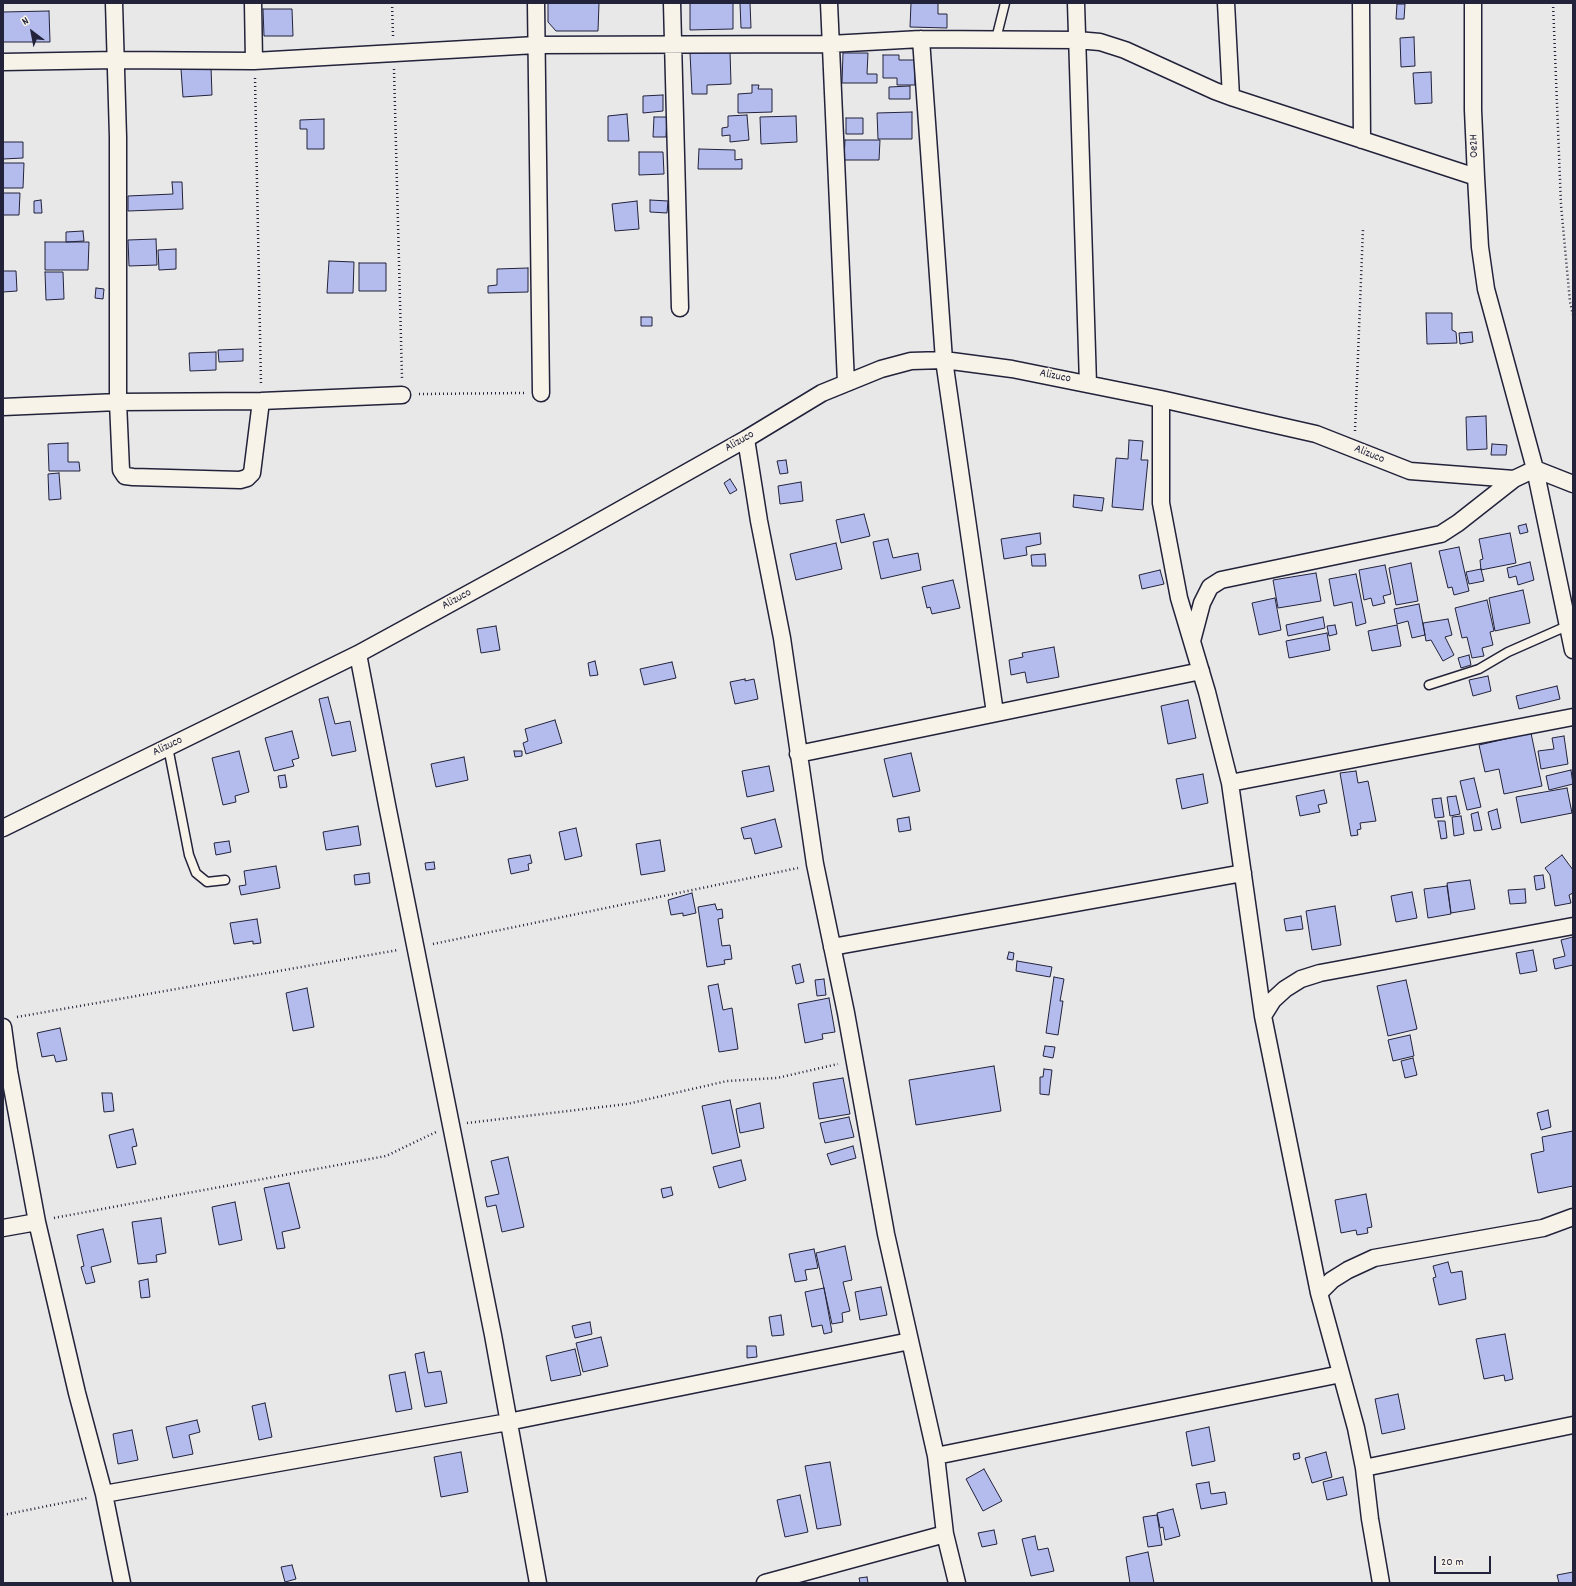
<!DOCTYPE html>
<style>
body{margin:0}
#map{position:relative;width:1576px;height:1586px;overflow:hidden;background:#e9e8e9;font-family:Dekko,sans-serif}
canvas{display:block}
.frame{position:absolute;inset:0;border:4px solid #22223b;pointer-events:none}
.north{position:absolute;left:12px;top:12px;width:40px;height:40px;-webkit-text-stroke:3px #f7f3e8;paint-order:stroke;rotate:328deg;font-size:11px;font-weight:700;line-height:16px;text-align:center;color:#22223b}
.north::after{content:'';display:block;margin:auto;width:14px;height:18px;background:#22223b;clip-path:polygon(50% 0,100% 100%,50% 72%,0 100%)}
.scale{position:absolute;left:1434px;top:1556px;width:57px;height:18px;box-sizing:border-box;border:2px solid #22223b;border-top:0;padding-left:5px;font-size:12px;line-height:14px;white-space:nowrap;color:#22223b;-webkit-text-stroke:3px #f7f3e8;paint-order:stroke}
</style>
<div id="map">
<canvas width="1576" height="1586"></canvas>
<div class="frame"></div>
<div class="north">N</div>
<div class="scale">20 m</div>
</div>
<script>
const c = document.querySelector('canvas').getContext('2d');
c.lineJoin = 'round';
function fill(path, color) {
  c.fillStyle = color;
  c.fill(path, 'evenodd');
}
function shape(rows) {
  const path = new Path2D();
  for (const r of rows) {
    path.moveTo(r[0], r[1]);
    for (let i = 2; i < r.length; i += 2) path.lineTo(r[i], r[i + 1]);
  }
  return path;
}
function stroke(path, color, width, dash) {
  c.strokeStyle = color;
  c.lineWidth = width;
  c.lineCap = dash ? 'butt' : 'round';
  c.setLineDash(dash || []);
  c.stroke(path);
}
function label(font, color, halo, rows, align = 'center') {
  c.font = font + ' Dekko,sans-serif';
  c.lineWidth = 3;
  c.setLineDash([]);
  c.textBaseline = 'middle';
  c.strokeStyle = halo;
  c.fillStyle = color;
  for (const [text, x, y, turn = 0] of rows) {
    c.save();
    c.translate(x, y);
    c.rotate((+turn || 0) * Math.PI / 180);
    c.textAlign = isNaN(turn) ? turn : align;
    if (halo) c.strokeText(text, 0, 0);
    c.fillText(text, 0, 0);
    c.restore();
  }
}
const building = shape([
 [548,3,599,3,598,31,556,31,548,22,548,3],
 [690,3,733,3,733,29,690,30,690,3],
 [740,3,750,3,751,28,741,28,740,3],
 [911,3,938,3,938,14,947,14,947,28,910,27,911,3],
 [1397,4,1405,4,1404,19,1396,19,1397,4],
 [263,9,292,9,293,36,264,36,263,9],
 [49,11,50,42,3,42,3,12,49,11],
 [1414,37,1415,66,1401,67,1400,38,1414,37],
 [730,51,731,84,707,85,707,94,692,94,690,53,730,51],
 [843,53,868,53,867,74,877,74,877,83,842,83,843,53],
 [883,55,899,55,899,60,915,60,915,85,897,85,897,78,883,78,883,55],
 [211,67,212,95,183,97,181,69,211,67],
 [1431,72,1432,103,1415,104,1413,73,1431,72],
 [752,85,759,85,758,89,772,89,772,112,738,113,738,94,752,93,752,85],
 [910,86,910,99,889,99,889,87,910,86],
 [663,95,663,111,643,113,643,96,663,95],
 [912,112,912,139,878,139,877,113,912,112],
 [627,114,629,141,608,141,608,116,627,114],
 [747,115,749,140,730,142,730,135,722,136,722,128,728,127,728,116,747,115],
 [796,116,797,142,761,144,760,117,796,116],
 [654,117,667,117,666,137,653,137,654,117],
 [846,118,863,118,863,134,846,134,846,118],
 [324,119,324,149,307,149,307,129,300,129,300,120,324,119],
 [845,140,880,140,879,160,844,160,845,140],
 [3,142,23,142,23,158,3,159,3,142],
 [699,149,735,150,735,160,742,159,742,169,698,169,699,149],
 [639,152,663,152,664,174,639,175,639,152],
 [3,163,24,163,23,188,3,188,3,163],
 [172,182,182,182,183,209,128,211,128,196,173,194,172,182],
 [3,193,20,193,19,215,3,215,3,193],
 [41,200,42,213,34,213,34,201,41,200],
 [650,200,668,201,667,213,650,212,650,200],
 [637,201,639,229,615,231,612,204,637,201],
 [83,231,84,241,66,242,66,232,83,231],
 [156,239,157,265,129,266,128,240,156,239],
 [45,242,89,242,88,270,45,270,45,242],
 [176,249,176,269,159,270,158,250,176,249],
 [329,261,354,262,353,293,327,293,329,261],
 [359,263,386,263,386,291,359,291,359,263],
 [528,268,528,292,488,293,488,286,497,285,497,269,528,268],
 [3,271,16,271,17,291,3,292,3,271],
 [45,272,63,272,64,299,46,300,45,272],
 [96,288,104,289,103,299,95,298,96,288],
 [1426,313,1452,313,1452,330,1456,332,1457,343,1427,344,1426,313],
 [641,317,652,317,652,326,641,326,641,317],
 [1472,332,1473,342,1460,344,1459,333,1472,332],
 [243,349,243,361,219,362,218,350,243,349],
 [216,352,216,370,190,371,189,353,216,352],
 [1486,416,1487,449,1467,450,1466,417,1486,416],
 [1129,440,1143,441,1141,460,1148,460,1143,510,1112,507,1116,458,1128,459,1129,440],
 [68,443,68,462,79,462,80,471,49,471,48,444,68,443],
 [1492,444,1507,445,1506,455,1491,455,1492,444],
 [786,460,788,473,780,474,777,461,786,460],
 [59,473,61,499,49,500,48,474,59,473],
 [730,479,737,490,730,494,724,483,730,479],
 [801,482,803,501,780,504,778,486,801,482],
 [1074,495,1104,498,1102,511,1073,507,1074,495],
 [864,514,870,536,841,543,836,520,864,514],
 [1526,524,1528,532,1520,534,1518,526,1526,524],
 [1040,533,1041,544,1026,547,1027,555,1004,559,1001,539,1040,533],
 [1510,533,1516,563,1481,570,1480,560,1483,559,1479,539,1510,533],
 [888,539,893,558,918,553,921,570,881,579,873,542,888,539],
 [836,543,842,569,796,580,790,554,836,543],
 [1459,547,1469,591,1454,595,1452,587,1448,588,1439,551,1459,547],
 [1045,554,1046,566,1032,566,1031,555,1045,554],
 [1530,562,1534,580,1518,585,1516,576,1509,578,1507,568,1530,562],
 [1411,563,1418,601,1396,605,1389,568,1411,563],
 [1385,565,1391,594,1383,596,1385,603,1373,606,1371,598,1364,600,1359,570,1385,565],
 [1481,569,1484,581,1469,584,1466,572,1481,569],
 [1160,570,1164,584,1142,589,1139,575,1160,570],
 [1316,573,1321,601,1278,608,1273,580,1316,573],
 [1356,574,1366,623,1356,626,1352,602,1334,606,1329,579,1356,574],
 [953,580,960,608,932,614,930,607,927,608,922,587,953,580],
 [1523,590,1530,623,1495,631,1489,598,1523,590],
 [1275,598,1281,630,1259,635,1252,603,1275,598],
 [1487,600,1494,631,1490,632,1493,645,1482,648,1484,656,1472,658,1467,637,1462,638,1455,608,1487,600],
 [1419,604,1425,635,1412,638,1408,621,1397,624,1394,609,1419,604],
 [1323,617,1325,628,1288,636,1286,625,1323,617],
 [1448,619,1452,635,1445,637,1454,655,1443,661,1431,640,1426,641,1423,623,1448,619],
 [1335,625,1337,634,1329,636,1327,626,1335,625],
 [1397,625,1401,646,1372,651,1368,631,1397,625],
 [496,626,500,650,481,653,477,629,496,626],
 [1327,633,1330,650,1289,658,1286,641,1327,633],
 [1054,647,1059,677,1027,683,1025,672,1011,675,1009,660,1023,657,1022,653,1054,647],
 [1469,655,1471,665,1461,668,1458,658,1469,655],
 [595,661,598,675,590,676,588,663,595,661],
 [672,662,676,678,644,685,640,669,672,662],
 [1488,676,1491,691,1473,696,1469,680,1488,676],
 [745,679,745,681,754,679,758,699,735,704,730,682,745,679],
 [1557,686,1560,699,1519,709,1516,696,1557,686],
 [328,697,335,724,350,721,356,751,332,756,319,699,328,697],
 [1188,700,1196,738,1168,744,1161,706,1188,700],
 [555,720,562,743,526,754,523,743,528,741,525,729,555,720],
 [292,731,299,758,292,760,294,766,274,771,265,738,292,731],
 [1531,733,1542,786,1504,794,1499,769,1485,772,1479,745,1531,733],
 [1564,736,1568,764,1541,769,1538,751,1554,749,1552,738,1564,736],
 [239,751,249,792,235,796,236,802,223,805,212,758,239,751],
 [514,751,522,751,522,756,515,757,514,751],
 [911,753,920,791,893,797,884,759,911,753],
 [464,757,468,780,436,787,431,764,464,757],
 [769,766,774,791,747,797,742,771,769,766],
 [1571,770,1573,784,1549,790,1546,776,1571,770],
 [1356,771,1358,783,1368,781,1376,821,1360,823,1361,829,1357,830,1358,835,1351,836,1340,773,1356,771],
 [1203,774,1208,803,1182,809,1176,779,1203,774],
 [285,775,287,787,280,788,278,776,285,775],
 [1474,778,1481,807,1467,810,1460,781,1474,778],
 [1567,788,1572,813,1521,823,1516,797,1567,788],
 [1324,790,1327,803,1318,805,1320,812,1300,816,1296,796,1324,790],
 [1456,796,1460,814,1450,816,1447,797,1456,796],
 [1441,798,1444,817,1435,818,1432,799,1441,798],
 [1497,809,1501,828,1492,830,1488,812,1497,809],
 [1478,812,1482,830,1474,831,1471,814,1478,812],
 [1461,816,1464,834,1454,836,1452,817,1461,816],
 [909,817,911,830,899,832,897,819,909,817],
 [775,819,782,847,755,854,751,838,744,839,741,828,775,819],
 [1438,821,1445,821,1447,838,1441,839,1438,821],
 [358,826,361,845,326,850,323,832,358,826],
 [576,828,582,856,565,860,559,832,576,828],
 [660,840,665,871,641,875,636,844,660,840],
 [229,841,231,852,216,855,214,843,229,841],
 [530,855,532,863,528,864,529,870,511,874,508,859,530,855],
 [1562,855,1573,870,1573,893,1569,895,1571,903,1555,906,1550,875,1545,868,1562,855],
 [434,862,435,869,426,870,425,863,434,862],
 [276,866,280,888,241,895,239,886,246,885,244,871,276,866],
 [369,873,370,883,355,885,354,875,369,873],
 [1543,875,1545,888,1536,890,1534,876,1543,875],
 [1470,880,1475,909,1451,913,1447,883,1470,880],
 [1447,886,1451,914,1428,918,1424,889,1447,886],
 [1525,889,1526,903,1510,904,1508,890,1525,889],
 [1412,892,1417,918,1396,922,1391,896,1412,892],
 [692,893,696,913,683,916,683,913,671,915,668,900,692,893],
 [715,904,717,910,722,909,723,918,718,919,722,946,730,945,732,959,724,960,725,964,707,967,698,907,715,904],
 [1335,906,1341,945,1312,950,1306,911,1335,906],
 [1301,916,1303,929,1286,931,1284,919,1301,916],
 [257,919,261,943,253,944,253,941,234,944,230,923,257,919],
 [1573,937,1573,965,1555,969,1553,959,1565,956,1561,940,1573,937],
 [1533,950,1537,971,1520,974,1516,953,1533,950],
 [1009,952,1014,953,1013,960,1007,959,1009,952],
 [1017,961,1052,967,1050,977,1016,971,1017,961],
 [800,964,804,982,796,984,792,966,800,964],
 [1054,977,1064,979,1060,1001,1063,1001,1058,1035,1046,1033,1054,977],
 [824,979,826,995,817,996,815,980,824,979],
 [1406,980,1417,1029,1388,1036,1377,986,1406,980],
 [718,984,723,1010,732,1008,738,1049,719,1052,708,986,718,984],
 [307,988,314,1027,293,1031,286,993,307,988],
 [829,998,835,1032,822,1034,823,1039,805,1043,798,1004,829,998],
 [60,1028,67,1060,56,1062,54,1055,42,1057,37,1033,60,1028],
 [1410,1035,1414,1056,1393,1061,1388,1040,1410,1035],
 [1045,1046,1055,1047,1053,1058,1043,1056,1045,1046],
 [1413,1058,1417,1075,1405,1078,1401,1061,1413,1058],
 [994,1066,1001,1111,916,1125,909,1080,994,1066],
 [1044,1069,1052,1070,1049,1095,1040,1094,1040,1077,1043,1077,1044,1069],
 [843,1078,850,1114,819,1119,813,1083,843,1078],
 [102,1093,112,1093,114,1111,104,1112,102,1093],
 [730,1100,740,1147,712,1154,702,1106,730,1100],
 [760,1103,764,1128,740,1133,736,1109,760,1103],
 [1548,1110,1551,1127,1541,1130,1537,1113,1548,1110],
 [849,1117,854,1137,825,1143,820,1123,849,1117],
 [133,1129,137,1146,132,1147,136,1164,117,1168,109,1135,133,1129],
 [1573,1131,1573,1186,1538,1193,1531,1154,1544,1151,1542,1137,1573,1131],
 [853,1146,856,1158,831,1165,827,1154,853,1146],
 [508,1157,524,1227,502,1232,496,1205,487,1207,485,1197,499,1194,491,1161,508,1157],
 [741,1160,746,1180,719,1188,713,1167,741,1160],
 [289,1183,300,1228,282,1232,285,1248,277,1249,264,1188,289,1183],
 [671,1187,673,1195,663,1198,661,1189,671,1187],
 [1366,1194,1372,1227,1367,1228,1368,1233,1357,1235,1356,1230,1341,1233,1335,1200,1366,1194],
 [235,1202,242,1240,219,1245,212,1207,235,1202],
 [161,1218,166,1253,156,1255,157,1262,138,1264,132,1222,161,1218],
 [103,1229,111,1262,91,1267,95,1282,86,1284,81,1267,84,1266,77,1235,103,1229],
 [845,1246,852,1280,843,1282,850,1311,842,1313,843,1322,832,1324,816,1253,845,1246],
 [814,1249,818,1268,805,1270,807,1280,795,1282,789,1254,814,1249],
 [1448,1262,1451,1273,1462,1271,1466,1299,1439,1305,1433,1278,1436,1277,1433,1266,1448,1262],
 [148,1279,150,1297,141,1298,139,1281,148,1279],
 [881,1287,887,1315,860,1320,855,1292,881,1287],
 [824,1288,832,1332,824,1334,822,1325,812,1327,805,1292,824,1288],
 [781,1315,784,1335,772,1336,769,1317,781,1315],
 [590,1322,592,1334,575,1338,572,1326,590,1322],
 [1505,1334,1513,1379,1505,1381,1504,1375,1484,1379,1476,1339,1505,1334],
 [601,1337,608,1366,583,1372,576,1343,601,1337],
 [747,1346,756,1346,757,1357,747,1358,747,1346],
 [575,1349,581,1375,551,1381,546,1356,575,1349],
 [424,1352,428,1373,441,1371,447,1403,425,1407,415,1354,424,1352],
 [405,1372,412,1409,396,1412,389,1375,405,1372],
 [1398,1394,1405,1429,1382,1434,1375,1399,1398,1394],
 [265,1403,272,1437,259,1440,252,1406,265,1403],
 [197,1420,200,1432,189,1435,193,1454,173,1458,166,1427,197,1420],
 [1209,1427,1215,1461,1192,1466,1186,1432,1209,1427],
 [132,1430,138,1460,118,1464,113,1434,132,1430],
 [461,1452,468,1492,441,1497,434,1457,461,1452],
 [1326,1452,1332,1477,1312,1483,1305,1458,1326,1452],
 [1299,1453,1300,1458,1294,1460,1293,1454,1299,1453],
 [830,1462,841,1525,817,1529,805,1466,830,1462],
 [984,1469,1002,1501,983,1511,966,1479,984,1469],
 [1343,1477,1347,1495,1327,1500,1323,1482,1343,1477],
 [1209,1482,1211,1494,1225,1492,1227,1504,1201,1509,1196,1484,1209,1482],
 [800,1495,808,1532,785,1537,777,1500,800,1495],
 [1173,1509,1180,1536,1165,1540,1163,1527,1160,1528,1157,1513,1173,1509],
 [1157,1515,1162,1545,1148,1547,1143,1517,1157,1515],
 [994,1530,997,1544,982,1547,978,1533,994,1530],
 [1035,1536,1038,1550,1048,1548,1054,1571,1031,1576,1022,1539,1035,1536],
 [1148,1552,1154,1583,1130,1583,1126,1557,1148,1552],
 [292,1565,296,1579,285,1582,281,1567,292,1565],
 [1573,1572,1573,1583,1559,1583,1557,1575,1573,1572],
 [867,1577,868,1583,860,1583,859,1578,867,1577]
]);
fill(building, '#b3bced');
stroke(building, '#22223b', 1);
const lane = shape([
 [996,39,1005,3],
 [1429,685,1479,669,1508,652,1567,626],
 [168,747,189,855,196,873,207,882,225,880]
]);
const street = shape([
 [114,3,118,137,118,402,121,470,125,476,133,477,240,480,247,478,252,473,261,401],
 [253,3,254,61],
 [536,3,541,393],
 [672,3,680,308],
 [829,3,846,383],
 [1076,3,1088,384],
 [1226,3,1231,97],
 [1361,3,1362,140],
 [1473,3,1473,110,1476,177,1480,247,1486,289,1535,469,1573,650],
 [921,39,944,360,995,713],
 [3,62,116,60,254,61,536,45,830,44,921,39,1077,40,1100,42,1125,50,1215,91,1234,98,1476,177],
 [1161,399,1161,503,1179,598,1207,692,1230,783,1263,1016,1319,1293,1356,1428,1364,1468,1370,1519,1381,1583],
 [3,407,118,402,261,401,402,395],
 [746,439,759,521,782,638,815,864,846,1013,886,1234,936,1456,945,1534,957,1583],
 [1192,641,1202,603,1210,587,1221,580,1441,534,1458,523,1514,479],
 [358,654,387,805,493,1335,538,1583],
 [798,754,1201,671],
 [1230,783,1573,717],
 [3,828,358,654,561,543,746,439,822,393,881,369,911,361,944,360,1012,369,1161,399,1316,434,1410,471,1514,479,1535,469,1573,484],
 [832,947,1243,873],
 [1263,1016,1273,1000,1285,989,1301,979,1320,973,1573,926],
 [3,1027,9,1071,37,1222,77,1393,104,1494,122,1583],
 [3,1228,37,1222],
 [1319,1293,1332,1280,1348,1270,1374,1258,1543,1228,1573,1217],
 [936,1456,1341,1374],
 [1364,1468,1573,1425],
 [104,1494,508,1422,910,1341],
 [765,1583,945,1534]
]);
stroke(lane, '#22223b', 11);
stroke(street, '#22223b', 19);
stroke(shape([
 [392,3,393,36],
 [1553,3,1561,205,1570,302,1573,315],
 [394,69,402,378],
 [255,78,261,385],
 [419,394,524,393],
 [1355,431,1363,229],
 [433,944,798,868],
 [17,1017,398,950],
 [467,1123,627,1104,727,1081,777,1078,838,1064],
 [54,1218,386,1156,436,1132],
 [3,1515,87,1498]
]), '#22223b', 2.5, [1, 3]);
stroke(lane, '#f7f3e8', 8);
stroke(street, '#f7f3e8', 16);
label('12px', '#22223b', '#f7f3e8', [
 ["Oe2H",1475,146,-92],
 ["Alizuco",1055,377,11],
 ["Alizuco",740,442,-30],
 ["Alizuco",1369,455,22],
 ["Alizuco",457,600,-29],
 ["Alizuco",168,747,-26]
]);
</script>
